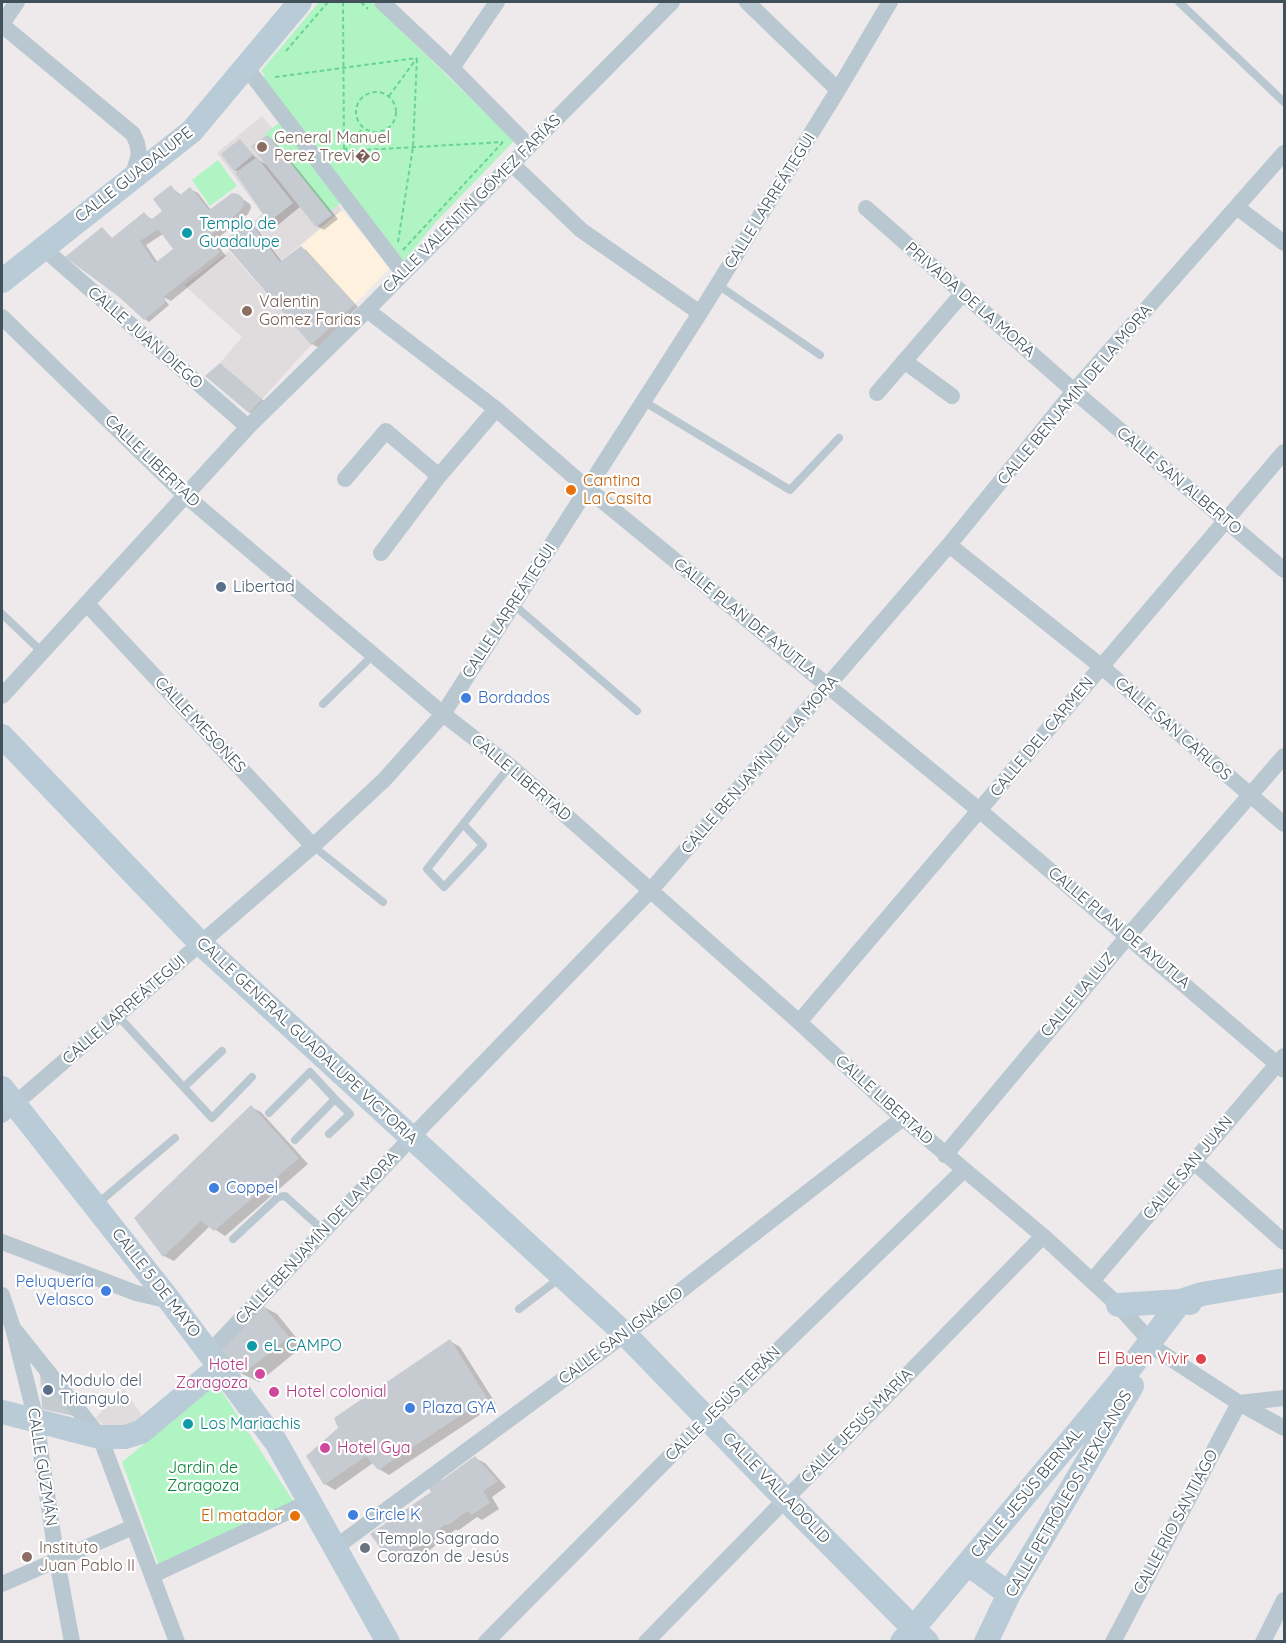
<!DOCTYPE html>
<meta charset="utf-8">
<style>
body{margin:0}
#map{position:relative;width:1286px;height:1643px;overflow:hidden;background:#eeeaeb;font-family:Quicksand,sans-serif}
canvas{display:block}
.frame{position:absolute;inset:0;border:3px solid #41515a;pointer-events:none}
</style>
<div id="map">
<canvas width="1286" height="1643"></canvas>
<div class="frame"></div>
</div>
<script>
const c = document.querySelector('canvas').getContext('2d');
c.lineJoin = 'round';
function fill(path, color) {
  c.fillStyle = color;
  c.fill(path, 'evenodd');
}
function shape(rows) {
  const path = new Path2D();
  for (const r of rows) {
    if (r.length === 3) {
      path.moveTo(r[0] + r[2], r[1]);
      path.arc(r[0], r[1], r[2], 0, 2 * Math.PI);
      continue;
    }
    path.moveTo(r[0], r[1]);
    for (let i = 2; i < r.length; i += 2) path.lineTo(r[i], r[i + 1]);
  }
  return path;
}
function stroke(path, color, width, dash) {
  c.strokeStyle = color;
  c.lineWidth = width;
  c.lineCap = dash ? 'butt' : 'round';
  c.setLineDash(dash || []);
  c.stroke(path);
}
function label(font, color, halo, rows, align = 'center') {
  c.font = font + ' Quicksand,sans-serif';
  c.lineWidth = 4.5;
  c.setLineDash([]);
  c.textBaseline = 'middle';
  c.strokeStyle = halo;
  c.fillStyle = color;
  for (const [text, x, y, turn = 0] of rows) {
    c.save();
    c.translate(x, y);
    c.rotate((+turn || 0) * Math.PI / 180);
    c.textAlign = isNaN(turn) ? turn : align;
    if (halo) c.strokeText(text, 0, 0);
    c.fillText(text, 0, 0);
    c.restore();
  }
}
fill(shape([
 [342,210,390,268,355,304,301,246]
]), '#fef2df');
fill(shape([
 [262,116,342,210,280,262,251,223,262,214,217,153],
 [229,251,311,345,262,399,220,363,242,337,184,285],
 [124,1389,142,1416,129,1433,107,1428,95,1418]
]), '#e0dbdd');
fill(shape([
 [319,2,372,2,514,141,436,222,404,261,262,79,265,76,261,71],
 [280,122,344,200,329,212,264,135],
 [218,160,237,186,210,206,192,180],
 [217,1384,294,1502,160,1569,122,1462]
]), '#b1f4c4');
fill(shape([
 [268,137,275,141,338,219,324,230,317,226,301,206,278,225,270,220,239,173,235,170,240,141,257,159,267,165],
 [171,187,182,196,190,189,198,193,211,210,238,196,250,204,251,208,248,214,214,241,226,256,171,301,163,297,169,305,149,322,145,319,102,229,114,240,144,214,153,220,164,211],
 [163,234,176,249,158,263,146,245],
 [251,225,256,228,282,262,301,248,306,250,358,307,342,322,344,325,319,348,312,344],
 [220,364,268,404,257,416,249,412],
 [251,1107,261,1112,308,1164,225,1236,210,1226,174,1261,164,1256],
 [262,1306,277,1314,303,1346,259,1382,234,1370],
 [450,1341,460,1347,496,1404,389,1475,379,1469,373,1463,335,1490,325,1484],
 [475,1458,485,1463,506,1487,492,1497,499,1509,482,1520,477,1517,459,1530,455,1530,426,1553,412,1555,399,1563,389,1557,433,1493,443,1482]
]), '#0003');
fill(shape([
 [268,135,332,215,316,227,251,146],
 [240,139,253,155,234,171,221,154],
 [257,157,293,203,269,222,235,173],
 [171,185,179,196,190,187,209,210,232,193,238,194,243,198,244,204,241,210,208,237,220,252,162,298,166,302,144,320,119,297,65,257,102,227,112,238,144,212,151,220,162,211,153,199],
 [158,229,173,249,155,263,140,241],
 [251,223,280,262,301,246,355,304,311,345,222,241],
 [220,363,262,399,249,413,205,376],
 [251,1105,299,1158,214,1231,201,1221,163,1257,134,1218],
 [262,1304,289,1337,243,1374,233,1371,221,1355,230,1336],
 [450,1339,487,1398,378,1470,366,1456,324,1485,306,1456,338,1428,334,1418],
 [40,1372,74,1416,42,1409],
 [475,1456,498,1481,483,1491,490,1503,471,1515,468,1511,448,1525,444,1525,416,1548,402,1550,388,1558,370,1534,431,1492,428,1487,439,1478,442,1480]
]), '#c6cbd1');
stroke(shape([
 [343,2,344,151],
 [361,2,368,9],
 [286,51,328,2],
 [275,77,417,58],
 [376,112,20],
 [389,96,417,58],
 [344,151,363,128],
 [329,152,503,142],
 [398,242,413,147,417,58],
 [403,250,503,142]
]), '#66d593', 2, [4.5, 3]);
stroke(shape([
 [1179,2,1284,102],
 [718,285,820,355],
 [643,401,790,490,839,438],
 [513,604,637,711],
 [2,614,42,652],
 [323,704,373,655],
 [463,824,483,845,444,887,427,869,463,824,510,766],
 [313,846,383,902],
 [118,1016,212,1118,252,1077],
 [184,1087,222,1051],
 [269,1113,310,1072,335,1099,295,1140],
 [329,1134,350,1114,335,1099],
 [97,1204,175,1138],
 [233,1239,278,1197,285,1196,324,1231],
 [519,1309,560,1278]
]), '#b9c8d0', 8);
stroke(shape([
 [382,2,452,68,529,146],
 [747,2,838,90],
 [2,24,17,2],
 [2,25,133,134,137,143,139,154,133,175],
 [246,67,403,273],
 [452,68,497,2],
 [512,164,581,230,700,313],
 [866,208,1074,391,1284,570],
 [1238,208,1284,243],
 [43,248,248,427],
 [367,310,496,409,588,489,979,810,1284,1070],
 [2,317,186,496,443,714,510,766,799,1022,903,1118,1043,1236,1118,1305,1159,1351,1239,1403,1284,1428],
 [904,361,952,396],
 [877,393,963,293],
 [345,479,386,431,439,476],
 [949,545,1102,667,1284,824],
 [381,553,439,476,496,409],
 [87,604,313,846],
 [2,696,248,427,367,310,672,2],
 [799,1022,1284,452],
 [2,1115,313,846,384,780,443,714,700,313,838,90,890,2],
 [945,1155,1128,936,1284,756],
 [1194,1162,1284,1242],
 [2,1242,136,1293,170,1301],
 [1092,1281,1284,1056],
 [2,1295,13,1328,36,1420,57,1561,72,1642],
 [13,1328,100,1437,177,1642],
 [209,1353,411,1138,651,890,949,545,1074,391,1284,153],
 [336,1547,625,1334,903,1118],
 [153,1575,311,1501],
 [2,1584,133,1527],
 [486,1642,708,1418,964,1170],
 [646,1642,1043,1236],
 [1113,1642,1239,1403,1284,1398],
 [1263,1642,1284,1600]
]), '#b9c8d0', 16);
stroke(shape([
 [2,281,192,131,300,2],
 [2,736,201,944,625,1334,785,1499,927,1642],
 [2,1088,170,1301,276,1442,388,1642],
 [1118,1305,1181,1301,1190,1303],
 [2,1412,100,1437,125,1437,141,1432,219,1367],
 [968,1564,1009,1594],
 [902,1642,1118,1384,1181,1301,1202,1294,1284,1280],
 [986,1642,1009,1594,1132,1386]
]), '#bacbd8', 24);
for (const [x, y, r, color] of [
 [262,147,6,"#8d6e63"],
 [187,233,6,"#0f9aa8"],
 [247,311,6,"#8d6e63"],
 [571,490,6,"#e8710a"],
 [221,587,6,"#5c6f8a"],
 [466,698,6,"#3f7fe0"],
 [214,1188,6,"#3f7fe0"],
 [106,1291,6,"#3f7fe0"],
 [252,1346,6,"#0f9aa8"],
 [1201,1359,6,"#e0444e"],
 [260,1374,6,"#d1479c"],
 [48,1390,6,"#5c6f8a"],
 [274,1392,6,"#d1479c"],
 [410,1408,6,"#3f7fe0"],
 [188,1424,6,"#0f9aa8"],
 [325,1448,6,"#d1479c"],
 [353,1515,6,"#3f7fe0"],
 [295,1516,6,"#e8710a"],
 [365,1548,6,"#6b7280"],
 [27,1557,6,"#8d6e63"]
]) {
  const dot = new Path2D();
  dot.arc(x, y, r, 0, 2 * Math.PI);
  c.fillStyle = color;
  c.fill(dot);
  stroke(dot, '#fff', 2);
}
label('16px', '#785e54', '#fff', [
 ["General Manuel",274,138],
 ["Perez Trevi�o",274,156],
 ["Valentin",259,302],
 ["Gomez Farias",259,320],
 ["Instituto",39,1548],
 ["Juan Pablo II",39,1566]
], 'left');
label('16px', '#41515a', '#fff', [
 ["CALLE GUADALUPE",134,175,-38],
 ["CALLE LARREÁTEGUI",770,201,-58],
 ["CALLE VALENTÍN GÓMEZ FARÍAS",472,204,-45],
 ["PRIVADA DE LA MORA",970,300,41],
 ["CALLE JUAN DIEGO",145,338,41],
 ["CALLE BENJAMÍN DE LA MORA",1075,395,-50],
 ["CALLE LIBERTAD",152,461,44],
 ["CALLE SAN ALBERTO",1179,481,40],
 ["CALLE LARREÁTEGUI",509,611,-57],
 ["CALLE PLAN DE AYUTLA",745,618,39],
 ["CALLE MESONES",200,725,47],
 ["CALLE SAN CARLOS",1173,729,41],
 ["CALLE DEL CARMEN",1042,737,-50],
 ["CALLE BENJAMÍN DE LA MORA",760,765,-49],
 ["CALLE LIBERTAD",521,778,40],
 ["CALLE PLAN DE AYUTLA",1119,928,40],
 ["CALLE LA LUZ",1078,995,-50],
 ["CALLE LARREÁTEGUI",124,1010,-41],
 ["CALLE GENERAL GUADALUPE VICTORIA",307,1041,43],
 ["CALLE LIBERTAD",884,1100,42],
 ["CALLE SAN JUAN",1188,1168,-50],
 ["CALLE BENJAMÍN DE LA MORA",317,1238,-47],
 ["CALLE 5 DE MAYO",156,1283,52],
 ["CALLE SAN IGNACIO",621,1336,-37],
 ["CALLE JESÚS TERÁN",723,1404,-45],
 ["CALLE JESÚS MARÍA",857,1426,-46],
 ["CALLE GUZMÁN",42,1467,81],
 ["CALLE VALLADOLID",776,1488,46],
 ["CALLE JESÚS BERNAL",1027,1493,-50],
 ["CALLE PETRÓLEOS MEXICANOS",1069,1494,-60],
 ["CALLE RÍO SANTIAGO",1176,1522,-62]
]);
label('16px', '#0d838f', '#fff', [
 ["Templo de",199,224],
 ["Guadalupe",199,242],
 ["eL CAMPO",264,1346],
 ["Los Mariachis",200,1424]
], 'left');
label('16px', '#c56008', '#fff', [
 ["Cantina",583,481],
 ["La Casita",583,499],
 ["El matador",283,1516,"right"]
], 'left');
label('16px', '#4e5e75', '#fff', [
 ["Libertad",233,587],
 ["Modulo del",60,1381],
 ["Triangulo",60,1399]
], 'left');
label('16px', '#366cbe', '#fff', [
 ["Bordados",478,698],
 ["Coppel",226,1188],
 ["Peluquería",94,1282,"right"],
 ["Velasco",94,1300,"right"],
 ["Plaza GYA",422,1408],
 ["Circle K",365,1515]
], 'left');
label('16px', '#be3a42', '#fff', [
 ["El Buen Vivir",1189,1359]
], 'right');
label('16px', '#b23c85', '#fff', [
 ["Hotel",248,1365,"right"],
 ["Zaragoza",248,1383,"right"],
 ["Hotel colonial",286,1392],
 ["Hotel Gya",337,1448]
], 'left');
label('16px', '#0b833b', '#fff', [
 ["Jardin de",203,1468],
 ["Zaragoza",203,1486]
]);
label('16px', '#5b616d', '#fff', [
 ["Templo Sagrado",377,1539],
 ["Corazón de Jesús",377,1557]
], 'left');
</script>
